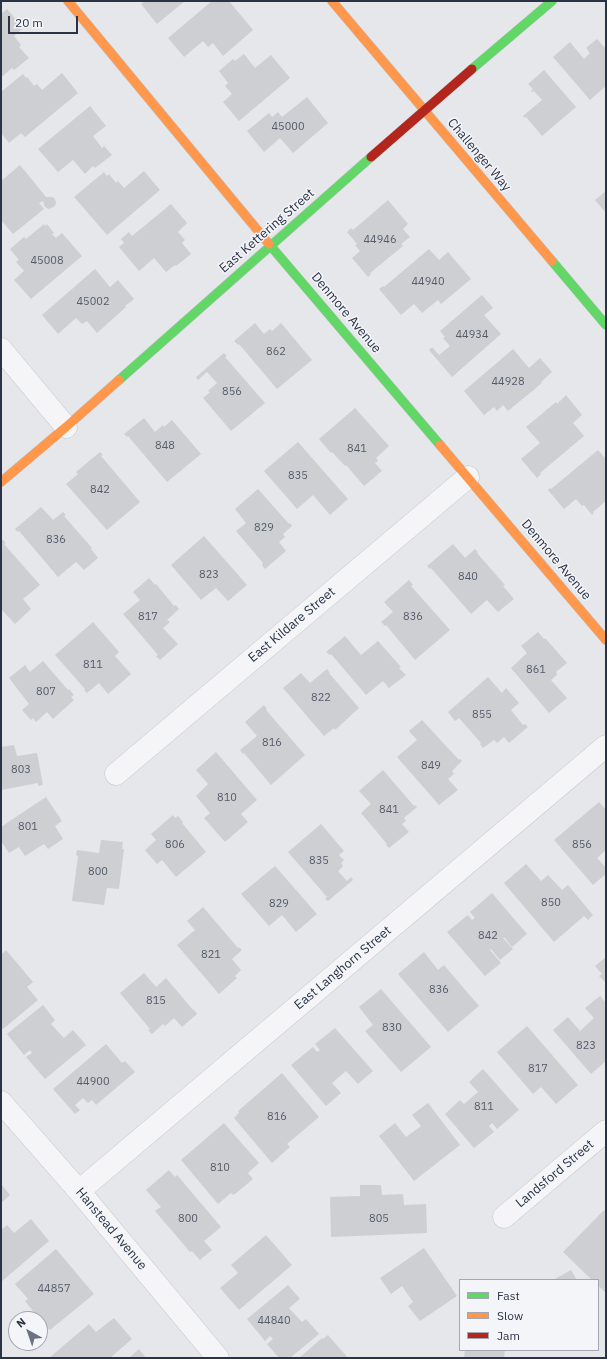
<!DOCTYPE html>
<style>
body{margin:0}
#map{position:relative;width:607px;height:1359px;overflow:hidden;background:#e5e7ea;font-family:"IBM Plex Sans",sans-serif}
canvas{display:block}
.frame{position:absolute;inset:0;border:2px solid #2b3345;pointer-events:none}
.legend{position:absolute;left:459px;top:1279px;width:140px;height:72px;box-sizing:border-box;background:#f3f5f9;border:1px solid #a3a7b1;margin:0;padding:5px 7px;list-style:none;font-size:12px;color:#2b3345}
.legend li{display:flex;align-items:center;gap:8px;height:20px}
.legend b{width:20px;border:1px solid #a3a7b1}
.north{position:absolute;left:8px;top:1311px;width:40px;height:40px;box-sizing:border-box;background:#f3f5f9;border:1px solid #a3a7b1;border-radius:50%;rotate:320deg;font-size:11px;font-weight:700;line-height:16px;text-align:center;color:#2b3345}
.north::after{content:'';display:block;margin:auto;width:14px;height:18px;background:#6c727f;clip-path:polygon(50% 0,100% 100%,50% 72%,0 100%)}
.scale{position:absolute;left:8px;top:16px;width:70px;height:18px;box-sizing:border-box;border:2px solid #2b3345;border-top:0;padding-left:5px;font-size:12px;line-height:14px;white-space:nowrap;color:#2b3345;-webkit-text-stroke:3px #f3f5f9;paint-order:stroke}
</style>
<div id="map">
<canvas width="607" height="1359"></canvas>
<div class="frame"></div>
<ul class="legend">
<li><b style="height:5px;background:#63d668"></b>Fast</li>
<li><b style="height:5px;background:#ff974d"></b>Slow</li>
<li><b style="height:5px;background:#b3261e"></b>Jam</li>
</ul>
<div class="north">N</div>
<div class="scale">20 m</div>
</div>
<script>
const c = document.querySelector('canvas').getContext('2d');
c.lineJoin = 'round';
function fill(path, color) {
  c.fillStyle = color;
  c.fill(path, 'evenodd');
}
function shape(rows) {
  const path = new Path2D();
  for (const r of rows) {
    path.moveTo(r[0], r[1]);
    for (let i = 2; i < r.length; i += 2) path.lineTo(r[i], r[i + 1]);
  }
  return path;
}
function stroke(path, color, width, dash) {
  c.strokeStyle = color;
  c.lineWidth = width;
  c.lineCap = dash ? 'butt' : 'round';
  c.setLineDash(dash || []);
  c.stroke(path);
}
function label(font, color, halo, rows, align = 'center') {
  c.font = font + ' "IBM Plex Sans",sans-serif';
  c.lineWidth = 3;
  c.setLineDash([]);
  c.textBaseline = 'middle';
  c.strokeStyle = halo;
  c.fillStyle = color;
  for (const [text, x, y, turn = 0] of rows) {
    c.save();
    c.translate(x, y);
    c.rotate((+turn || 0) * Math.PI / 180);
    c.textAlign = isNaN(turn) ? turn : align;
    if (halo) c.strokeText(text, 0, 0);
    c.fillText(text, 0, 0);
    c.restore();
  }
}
fill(shape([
 [144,1,185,1,157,24,141,4],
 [212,1,229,1,253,30,223,56,213,43,208,47,203,41,184,57,168,38],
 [7,9,23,28,14,36,21,45,19,47,29,58,14,70,12,68,3,76,1,75,1,14],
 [597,39,606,49,606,86,590,100,553,57,570,42,584,59,590,53,586,48],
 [244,54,255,68,271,55,290,78,239,121,223,102,232,94,225,86,228,83,219,71,233,59,235,61],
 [544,70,576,107,542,136,526,117,525,118,523,116,542,100,534,91,532,92,531,91,533,89,528,84],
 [62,73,78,93,25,137,21,133,9,143,1,133,1,92,23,74,26,78,27,77,34,86,37,84,42,90],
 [307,97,328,123,293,153,280,138,264,152,247,131,269,113,272,117,278,112,282,117],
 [90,106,106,126,93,136,102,148,104,146,112,155,95,168,93,166,85,174,73,160,58,172,38,149],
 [20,165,46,197,53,197,55,199,56,203,55,206,49,209,45,207,43,201,39,203,44,209,13,234,1,220,1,181],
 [144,171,160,190,107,235,74,197,104,172,107,176,109,174,116,183,118,181,124,188],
 [606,191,606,213,595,200],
 [388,200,408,224,403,229,410,237,401,244,403,246,370,273,371,274,368,277,352,258,360,251,355,245,357,244,347,232,351,228,353,230],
 [171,204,187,223,178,232,185,240,182,243,191,254,176,266,175,265,166,272,154,258,139,271,119,247,124,243,121,239,129,232,132,236],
 [44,224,45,226,47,224,54,233,52,234,56,238,62,233,82,256,31,299,14,280,24,271,16,262,19,260,10,249,24,237,26,239],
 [429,249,439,260,448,252,471,279,441,304,438,300,422,313,414,304,401,315,379,289,383,286,384,287],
 [95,269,110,287,118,280,134,299,125,306,126,307,97,333,87,321,82,324,76,318,58,334,42,315],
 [482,295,493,308,484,315,501,334,452,377,429,350,432,347,439,355,450,346,443,338,445,337,440,331],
 [255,323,264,334,270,329,272,331,281,323,312,360,277,389,239,344,238,345,234,341],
 [513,349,529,368,540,358,552,372,541,382,542,383,508,411,503,405,497,411,494,407,484,415,464,391],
 [224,353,227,356,225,357,265,403,231,431,203,398,210,392,208,391,217,383,207,372,198,380,196,377],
 [566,395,582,415,573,423,584,436,540,473,541,474,537,478,521,459,540,443,526,427,556,402,557,404],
 [355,408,389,446,376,458,378,461,375,463,382,471,364,486,346,465,345,466,332,452,331,453,319,439],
 [144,418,155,432,163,425,164,427,172,420,201,454,167,482,128,436,127,437,124,434],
 [298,442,348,499,330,515,313,495,297,509,264,471],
 [598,450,606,459,606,501,593,512,594,513,592,515,584,505,582,506,576,499,564,509,548,490,550,488,551,489],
 [100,452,103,455,101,456,140,502,107,530,66,484,78,474,76,472],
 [258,489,289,524,290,523,292,526,283,534,285,537,279,542,286,551,265,569,262,565,263,563,236,531,246,523,235,509],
 [41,507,53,520,63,512,66,515,64,516,92,548,91,549,98,558,84,570,76,562,58,577,19,531,18,532,15,529],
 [204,536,247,585,228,601,216,588,201,600,171,565],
 [2,539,6,543,4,544,40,585,23,599,31,609,15,624,1,609,1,540],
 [453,544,465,558,475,549,478,552,477,553,505,585,503,586,514,599,498,612,487,600,471,614,431,568,430,569,427,566],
 [149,578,155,585,156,584,174,606,176,605,179,609,167,620,170,622,163,628,178,644,160,660,156,656,158,655,123,614,140,600,133,592],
 [409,580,413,585,411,586,450,630,415,660,386,625,385,626,381,622,393,612,384,602],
 [93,622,119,652,115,656,131,674,108,694,99,683,87,693,84,690,85,689,55,655],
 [538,632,544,639,545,638,567,663,556,672,557,675,551,680,567,698,549,713,511,668,527,653,521,646],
 [345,636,361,655,378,641,401,667,399,668,406,675,389,688,383,681,366,695,331,654,330,655,326,652],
 [43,661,68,690,69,689,74,695,71,697,74,700,53,719,47,712,36,722,33,718,31,720,22,710,29,704,9,678,25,665,30,672],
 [327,669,330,673,329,673,359,708,335,730,334,728,324,736,283,688,301,673,310,683],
 [488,677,502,693,506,688,519,703,511,710,523,725,525,724,528,727,509,743,504,737,497,743,494,740,483,748,480,744,481,743,459,718,455,721,448,712],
 [264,705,267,709,266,710,305,755,271,785,244,753,243,754,240,750,257,736,245,722],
 [422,720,459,760,460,759,462,761,452,771,454,774,448,779,458,790,439,805,397,757,417,740,409,731],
 [14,745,17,756,37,753,43,785,38,786,38,783,1,790,1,747],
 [216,752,257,800,241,814,248,822,225,842,204,818,210,813,196,796,208,784,196,770],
 [383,770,414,806,415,805,417,807,404,818,406,821,402,824,409,832,389,848,386,845,387,844,361,813,371,804,359,791],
 [46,797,62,821,55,826,63,839,48,849,44,844,25,856,19,847,9,853,1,841,1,827],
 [599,802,606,810,606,850,597,858,606,868,606,874,593,885,554,840],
 [173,815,175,818,178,816,183,822,182,823,206,852,176,877,162,860,157,864,145,850,156,840,151,834],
 [321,824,344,851,339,855,344,860,341,863,343,866,338,871,347,881,351,877,353,880,328,901,325,899,327,897,288,852],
 [101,840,123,842,122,849,124,849,119,889,107,888,104,905,72,901,78,856,76,855,77,850,99,853],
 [526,864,541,881,548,875,562,890,568,885,593,915,588,920,584,916,554,942,504,883],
 [275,866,317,914,296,932,282,915,269,926,241,894],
 [492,893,527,934,512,947,504,937,503,938,513,949,500,960,491,949,490,950,501,963,485,976,447,932,468,915,472,920,475,918,470,912],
 [203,907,238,948,239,947,242,950,232,959,241,970,235,976,237,978,219,994,177,945,195,930,187,921],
 [6,950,33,982,27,987,38,1000,3,1029,1,1027,1,955],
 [424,952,438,970,444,965,479,1006,448,1032,398,974],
 [606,957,606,983,599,976,602,974,595,966],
 [144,973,156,987,166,978,193,1010,194,1010,197,1014,182,1027,174,1018,165,1026,163,1024,152,1034,148,1030,150,1029,120,993],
 [381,989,431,1047,401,1072,365,1031,373,1025,359,1007],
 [600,996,606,1003,606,1061,591,1074,553,1030,568,1017,580,1031,594,1018,585,1008],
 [43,1005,55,1020,51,1024,64,1038,73,1030,86,1045,45,1079,26,1057,32,1053,30,1050,24,1055,7,1034],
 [527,1026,578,1085,556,1104,541,1087,533,1094,497,1052],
 [335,1028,373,1071,358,1084,346,1071,332,1083,341,1093,326,1106,291,1065,313,1047,317,1052,320,1050,315,1044],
 [106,1044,122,1063,125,1061,135,1072,96,1105,92,1100,88,1103,83,1098,75,1105,80,1110,75,1114,53,1089],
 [483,1069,519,1110,497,1129,492,1123,489,1126,494,1132,474,1148,445,1114,460,1100,464,1104,478,1092,469,1082],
 [282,1073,319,1117,287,1144,290,1147,272,1163,234,1118,239,1113,238,1111],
 [428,1103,460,1145,414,1181,379,1136,395,1123,406,1137,421,1126,412,1115],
 [224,1123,259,1163,248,1173,253,1179,235,1194,234,1194,233,1195,231,1193,218,1204,181,1160],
 [169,1170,175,1177,177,1175,221,1227,204,1241,212,1250,200,1260,192,1251,190,1252,155,1211,161,1207,146,1190],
 [1,1184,10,1195,1,1203],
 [360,1185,381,1185,382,1195,403,1194,404,1205,426,1204,427,1233,331,1237,330,1197,360,1196],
 [604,1210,606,1212,605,1292,598,1286,598,1280,592,1280,563,1252],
 [31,1219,49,1241,1,1282,1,1230,7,1225,14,1233],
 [266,1235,292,1265,239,1310,220,1288,238,1273,231,1265],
 [424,1248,457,1296,420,1321,408,1306,413,1302,402,1286,391,1294,380,1278],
 [56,1249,94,1294,50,1330,49,1329,43,1334,40,1330,40,1319,34,1319,37,1316,25,1301,28,1299,15,1284],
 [571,1270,577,1280,553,1280],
 [288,1285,300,1299,289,1308,302,1322,306,1319,319,1334,290,1358,279,1358,267,1344,273,1339,270,1336,265,1341,247,1319],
 [114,1318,132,1339,110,1358,49,1358,89,1324,96,1332],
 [328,1335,348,1358,299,1358,322,1338,323,1339],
 [139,1349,146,1358,129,1358],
 [465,1350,505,1350,504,1358,464,1358]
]), '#cdcfd3');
const street = shape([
 [1,349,66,427],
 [116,774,468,477],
 [1,1102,79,1191,218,1358],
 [79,1191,606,746],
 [504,1217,606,1131]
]);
const fast = shape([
 [472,69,552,1],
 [269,244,440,445],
 [552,261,606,325],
 [119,380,371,157]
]);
const slow = shape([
 [68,1,269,244],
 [332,1,552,261],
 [440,445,606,640],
 [1,482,66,427,119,380]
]);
const jam = shape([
 [371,157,472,69]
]);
stroke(street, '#c3c5c8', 23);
stroke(fast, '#c3c5c8', 10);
stroke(slow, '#c3c5c8', 10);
stroke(jam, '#c3c5c8', 10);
stroke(street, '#f5f5f7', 22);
stroke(fast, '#63d668', 9);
stroke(slow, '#ff974d', 9);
stroke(jam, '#b3261e', 9);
label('11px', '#545b69', null, [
 ["45000",288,127],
 ["44946",380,240],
 ["45008",47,261],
 ["44940",428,282],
 ["45002",93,302],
 ["44934",472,335],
 ["862",276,352],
 ["44928",508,382],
 ["856",232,392],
 ["848",165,446],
 ["841",357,449],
 ["835",298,476],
 ["842",100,490],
 ["829",264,528],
 ["836",56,540],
 ["823",209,575],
 ["840",468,577],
 ["817",148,617],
 ["836",413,617],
 ["811",93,665],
 ["861",536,670],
 ["807",46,692],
 ["822",321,698],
 ["855",482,715],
 ["816",272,743],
 ["849",431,766],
 ["803",21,770],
 ["810",227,798],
 ["841",389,810],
 ["801",28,827],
 ["806",175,845],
 ["856",582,845],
 ["835",319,861],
 ["800",98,872],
 ["850",551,903],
 ["829",279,904],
 ["842",488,936],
 ["821",211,955],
 ["836",439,990],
 ["815",156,1001],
 ["830",392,1028],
 ["823",586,1046],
 ["817",538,1069],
 ["44900",93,1082],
 ["811",484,1107],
 ["816",277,1117],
 ["810",220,1168],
 ["800",188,1219],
 ["805",379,1219],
 ["44857",54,1289],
 ["44840",274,1321]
]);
label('13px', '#2b3345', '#f3f5f9', [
 ["Challenger Way",479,155,50],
 ["East Kettering Street",267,231,-41],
 ["Denmore Avenue",346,313,50],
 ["Denmore Avenue",556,560,50],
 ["East Kildare Street",292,625,-40],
 ["East Langhorn Street",343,968,-40],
 ["Landsford Street",555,1174,-40],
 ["Hanstead Avenue",111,1229,50]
]);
</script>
